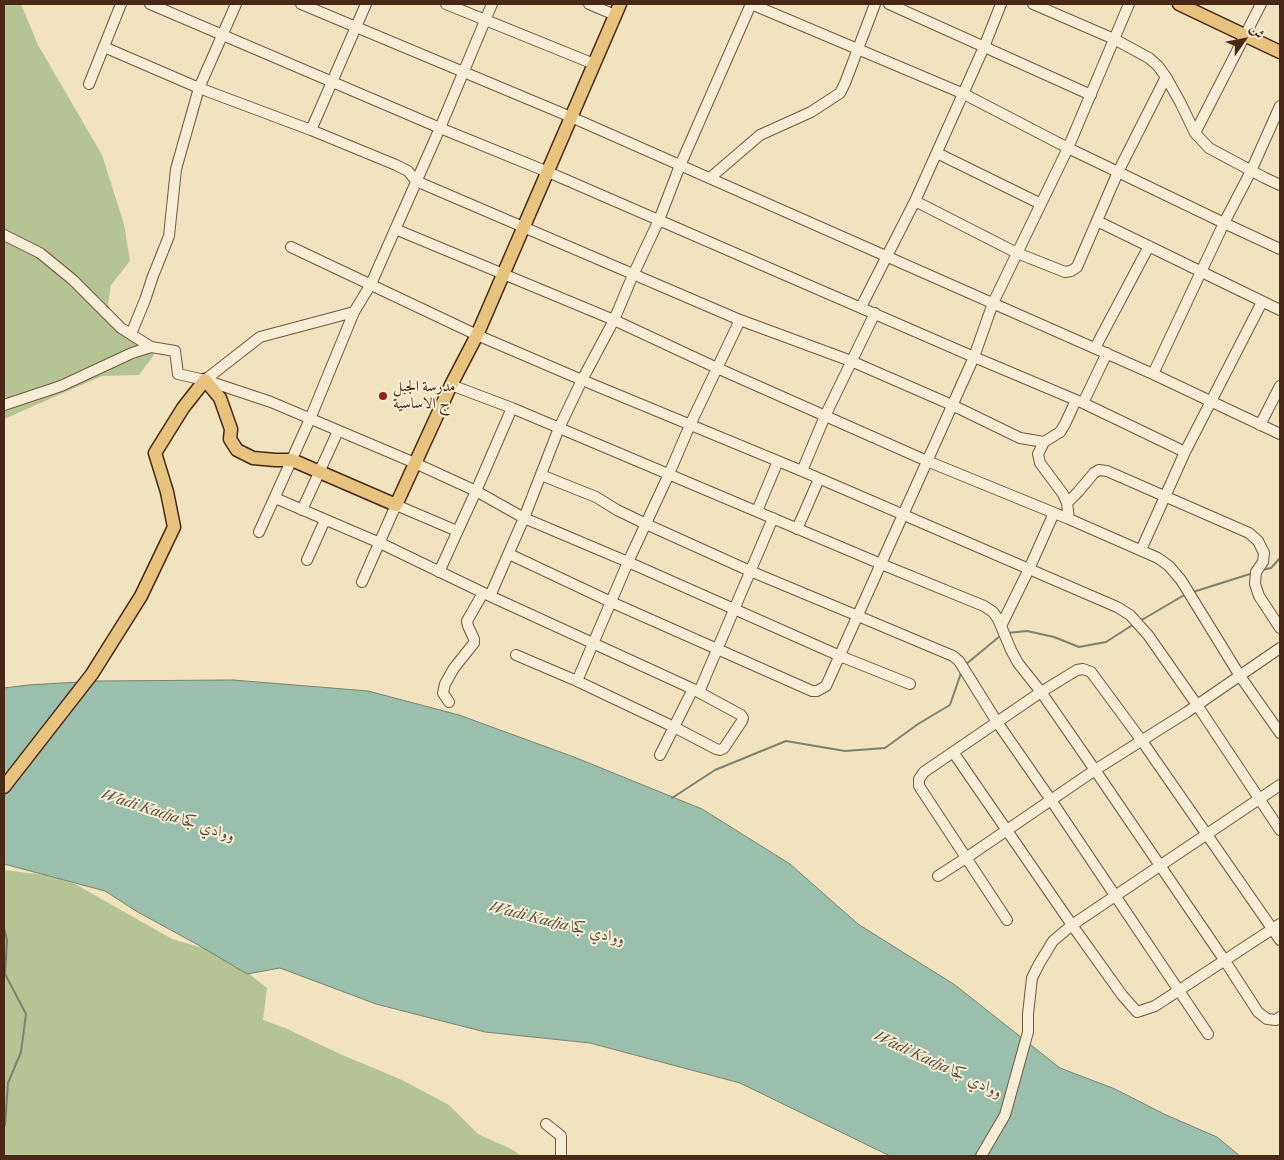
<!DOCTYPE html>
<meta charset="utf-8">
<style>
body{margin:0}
#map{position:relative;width:1284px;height:1160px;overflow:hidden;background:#f0e3be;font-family:"IM FELL French Canon",Amiri,serif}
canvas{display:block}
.frame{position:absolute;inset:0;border:5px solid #492817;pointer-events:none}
.north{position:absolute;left:1219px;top:15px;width:50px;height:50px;-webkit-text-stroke:4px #f5edd5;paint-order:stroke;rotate:57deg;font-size:14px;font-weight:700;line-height:20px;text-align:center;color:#492817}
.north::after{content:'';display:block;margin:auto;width:18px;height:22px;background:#492817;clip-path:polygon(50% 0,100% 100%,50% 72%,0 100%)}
</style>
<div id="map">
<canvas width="1284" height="1160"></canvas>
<div class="frame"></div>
<div class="north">ش</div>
</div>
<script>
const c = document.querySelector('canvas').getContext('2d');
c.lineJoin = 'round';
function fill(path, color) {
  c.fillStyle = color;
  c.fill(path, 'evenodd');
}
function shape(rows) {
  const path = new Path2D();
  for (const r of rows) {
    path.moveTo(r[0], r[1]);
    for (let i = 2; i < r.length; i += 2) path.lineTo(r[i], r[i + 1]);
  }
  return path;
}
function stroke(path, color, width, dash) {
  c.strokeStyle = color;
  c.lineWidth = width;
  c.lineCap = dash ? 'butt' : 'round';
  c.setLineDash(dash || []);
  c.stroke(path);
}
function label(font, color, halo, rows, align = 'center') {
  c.font = font + ' "IM FELL French Canon",Amiri,serif';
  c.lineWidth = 4;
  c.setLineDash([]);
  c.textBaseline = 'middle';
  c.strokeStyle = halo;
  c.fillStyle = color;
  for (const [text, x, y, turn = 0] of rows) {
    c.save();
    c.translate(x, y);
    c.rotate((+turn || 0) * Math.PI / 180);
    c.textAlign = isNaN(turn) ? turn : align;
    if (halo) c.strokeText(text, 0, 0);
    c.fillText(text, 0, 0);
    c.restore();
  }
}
fill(shape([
 [4,4,21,4,38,45,102,155,124,224,130,261,111,285,108,304,112,313,154,355,139,375,102,376,4,419],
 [4,870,45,875,75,884,172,939,224,954,267,988,263,1020,285,1028,340,1054,402,1080,449,1105,478,1134,511,1149,522,1156,4,1156]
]), '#b6c494');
const water = shape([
 [233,680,368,691,459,715,574,757,702,809,790,864,858,924,955,985,1060,1068,1115,1089,1164,1114,1217,1137,1240,1156,890,1156,740,1083,590,1043,485,1032,376,1004,280,968,247,974,200,946,136,911,105,891,4,864,4,688,28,685,96,681,233,680]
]);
fill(water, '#9bbfad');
stroke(water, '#7a8371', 1);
stroke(shape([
 [1262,570,1271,568,1280,558],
 [1193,592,1253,573],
 [1140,621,1186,594],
 [1007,633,1027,631,1054,637,1079,647,1106,642,1134,624],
 [965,665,1000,636],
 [672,798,715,770,786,741,845,751,885,748,918,724,950,705,961,673],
 [4,928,7,940,5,974,26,1014,21,1052,8,1083,5,1125,4,1126]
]), '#7a8371', 2);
const minor = shape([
 [150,4,440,128,548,172,974,357,1083,403,1185,452],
 [301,4,571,117,1153,374,1280,434],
 [446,4,594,64],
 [589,4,615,15],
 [751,4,964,94,1068,148,1224,223,1280,249],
 [889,4,1091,95],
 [1033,4,1114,39,1149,58,1158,66,1166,77,1180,102,1195,133,1209,148,1265,178,1280,185],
 [104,47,199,88,311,130,396,165,408,171,416,181,740,320,851,361,952,405,1020,438,1044,442],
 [89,84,121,4],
 [311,130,366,4],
 [1195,133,1261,4],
 [937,153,1041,204],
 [710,178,760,135,811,112,840,93,845,83,875,4],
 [915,201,1017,253,1065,272,1071,271,1077,267,1118,172,1166,77],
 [1097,221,1280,310],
 [395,229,614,320,717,368,927,461,1069,519,1158,558,1169,566,1181,580,1240,676,1280,733],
 [4,235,40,253,73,280,121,328,151,347,175,351,178,374,205,380,271,402,415,463,476,491,524,518,628,562,840,656,910,684],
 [291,247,477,335,582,380,802,471,1117,607,1130,615,1148,635,1197,705,1280,830],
 [861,307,915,201,984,47,1001,4],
 [131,334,145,300,153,276,169,236,176,169,199,88,236,4],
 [1095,348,1149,246],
 [1153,374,1224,223,1251,171,1280,106],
 [205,380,260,337,354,312],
 [451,385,512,408,881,564,984,606,993,612,998,619,1011,650,1018,663,1041,692,1095,770,1225,961,1258,1012,1267,1019,1276,1020,1280,1017],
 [1083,403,1107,353],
 [4,405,61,386,132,353,151,347],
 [1260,425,1280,386],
 [802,471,825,416,875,313],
 [541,475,596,497,617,510,646,524,750,571,858,616,953,656,959,661,997,722,1051,800,1208,1034],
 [275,498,380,543,490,596,693,689,741,715,743,718,742,721,724,748,720,750,716,749,674,727,577,681,516,655],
 [1067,503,1078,492,1094,473,1099,470,1107,471,1249,533,1258,541,1264,553,1263,562,1256,572,1255,584,1259,596,1280,628],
 [302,510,338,431],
 [757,511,778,461],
 [1069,519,1067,503,1063,494,1040,463,1038,454,1044,442,1060,432,1065,424,1076,400],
 [797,529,819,479],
 [259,532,310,419,354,312,371,284,440,128,492,4],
 [1141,550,1185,452,1262,302],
 [509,554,611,602,812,691,817,691,826,686,974,357,993,303,1068,148,1129,4],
 [307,560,325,520],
 [439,572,476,491,512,408],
 [362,582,396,505,457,531],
 [490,596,524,518,559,428,582,380,614,320,633,275,659,220,679,168,751,4],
 [1001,626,1029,569,1054,513],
 [577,681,628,562,669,474,690,425,740,320],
 [699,692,773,518],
 [449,702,443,693,445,684,454,668,474,643,474,639,468,626,467,621,483,593],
 [953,752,1072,925,1122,995,1137,1012,1155,1006,1280,924],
 [660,755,693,689],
 [938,876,966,858,1095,770,1187,712,1280,648],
 [1007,920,919,786,919,779,924,772,1041,692,1077,670,1083,669,1091,672,1142,741,1280,940],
 [546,1124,561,1136,561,1156],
 [981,1156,1005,1115,1028,1032,1028,1014,1032,978,1039,964,1053,941,1072,925,1115,896,1280,785]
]);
const major = shape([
 [1179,4,1280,52],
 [4,787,92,674,141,596,174,527,167,492,155,453,183,408,205,380,220,398,231,429,230,439,237,450,253,458,275,460,292,460,396,505,451,385,477,335,620,4]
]);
stroke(minor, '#735741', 12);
stroke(major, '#492817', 15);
stroke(minor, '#f5edd5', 10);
stroke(major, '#e8c27f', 12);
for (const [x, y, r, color] of [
 [383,396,5,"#8f2418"]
]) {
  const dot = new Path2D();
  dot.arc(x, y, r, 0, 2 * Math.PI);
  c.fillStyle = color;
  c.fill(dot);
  stroke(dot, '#f5edd5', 2);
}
label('15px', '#492817', '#f5edd5', [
 ["مدرسة الجبل",393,387],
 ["ج الاساسية",393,404]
], 'left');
label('italic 16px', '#5e4e3c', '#f5edd5', [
 ["Wadi Kadja ووادي كجا",168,816,18],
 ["Wadi Kadja ووادي كجا",557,924,14],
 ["Wadi Kadja ووادي كجا",938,1065,25]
]);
</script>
